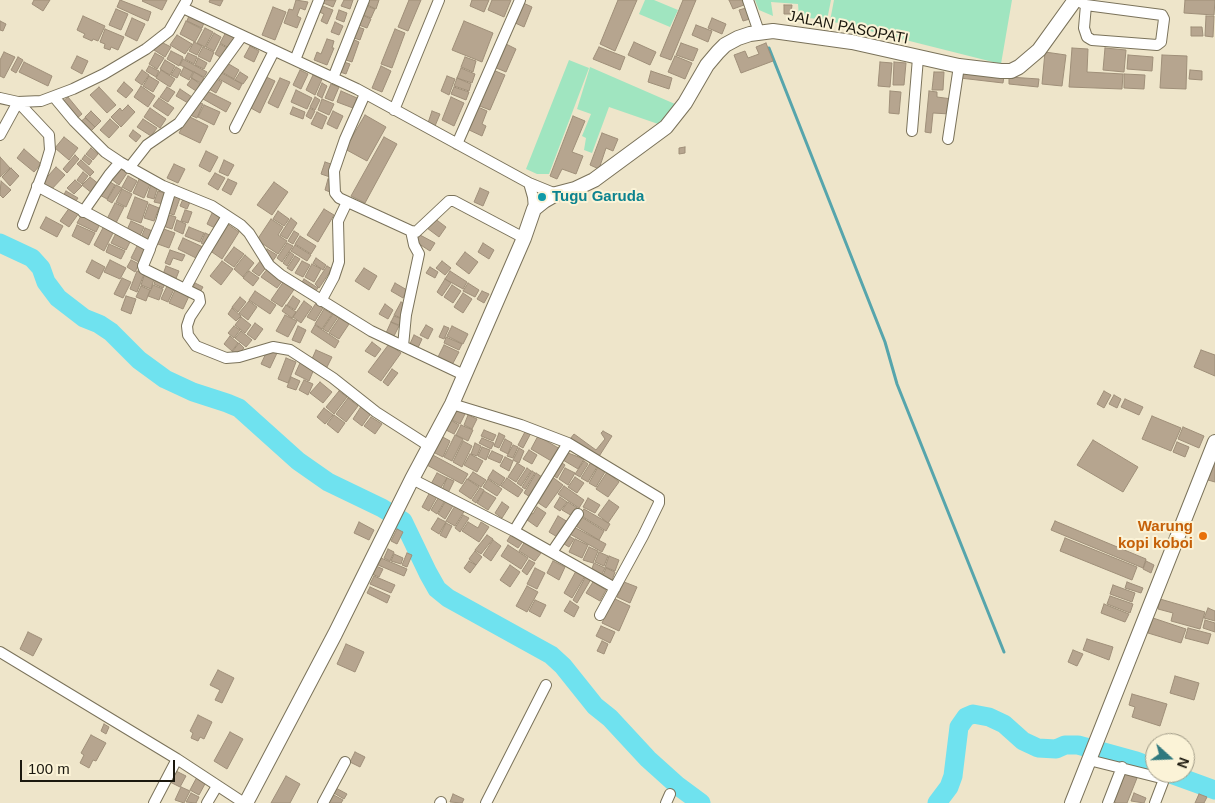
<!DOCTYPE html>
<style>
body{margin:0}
#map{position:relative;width:1215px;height:803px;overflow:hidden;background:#eee5ca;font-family:Arial,sans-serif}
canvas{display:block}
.north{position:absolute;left:1145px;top:733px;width:50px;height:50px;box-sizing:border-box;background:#fbf3d7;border:1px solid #a19b87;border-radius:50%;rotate:110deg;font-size:14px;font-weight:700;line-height:20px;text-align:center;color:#1b180e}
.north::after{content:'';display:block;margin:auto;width:18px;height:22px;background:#30797e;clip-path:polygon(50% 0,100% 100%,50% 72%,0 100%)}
.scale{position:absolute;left:20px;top:760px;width:155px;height:22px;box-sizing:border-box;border:2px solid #1b180e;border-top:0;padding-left:6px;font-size:15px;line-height:18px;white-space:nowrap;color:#1b180e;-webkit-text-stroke:4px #fbf3d7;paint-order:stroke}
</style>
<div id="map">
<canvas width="1215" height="803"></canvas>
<div class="north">N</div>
<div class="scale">100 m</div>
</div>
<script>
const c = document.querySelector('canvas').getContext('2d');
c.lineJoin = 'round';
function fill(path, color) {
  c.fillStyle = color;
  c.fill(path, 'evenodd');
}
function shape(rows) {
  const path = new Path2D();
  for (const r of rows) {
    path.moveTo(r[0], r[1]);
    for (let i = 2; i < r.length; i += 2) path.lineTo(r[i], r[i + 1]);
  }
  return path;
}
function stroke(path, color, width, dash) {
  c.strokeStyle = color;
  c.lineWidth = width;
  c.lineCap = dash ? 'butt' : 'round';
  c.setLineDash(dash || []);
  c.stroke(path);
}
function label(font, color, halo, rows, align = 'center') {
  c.font = font + ' Arial,sans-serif';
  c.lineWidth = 4;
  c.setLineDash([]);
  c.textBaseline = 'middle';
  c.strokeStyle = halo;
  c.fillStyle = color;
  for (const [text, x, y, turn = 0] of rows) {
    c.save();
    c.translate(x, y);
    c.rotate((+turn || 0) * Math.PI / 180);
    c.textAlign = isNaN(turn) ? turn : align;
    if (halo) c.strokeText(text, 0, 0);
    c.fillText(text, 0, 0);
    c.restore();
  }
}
fill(shape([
 [645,0,654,0,678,10,670,27,639,14],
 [755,0,831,0,827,20,799,17,798,4,771,2,773,16,759,10],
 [834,0,1012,0,1001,64,830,21],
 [569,60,589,68,549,174,537,174,526,169],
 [590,67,675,104,661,125,609,107,592,153,584,150,586,138,582,136,591,114,577,109]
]), '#a0e5c0');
stroke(shape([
 [769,48,885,342,897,384,1004,652]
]), '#56a5ac', 3);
stroke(shape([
 [0,243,32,258,41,268,46,282,58,298,84,318,99,324,111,332,139,360,165,379,193,392,227,403,239,408,298,461,328,482,382,508,403,521,428,573,437,589,448,598,551,655,563,666,595,706,610,718,648,759,678,786,701,803],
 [1168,773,1215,790],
 [937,803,949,787,953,776,959,727,966,717,973,714,989,717,1004,724,1023,741,1038,748,1056,749,1065,745,1078,745,1136,761,1155,768]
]), '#6fe2ef', 19);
const building = shape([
 [34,0,50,0,43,11,32,4,34,0],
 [120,0,151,12,148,21,117,7,120,0],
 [143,0,167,0,162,10,142,1,143,0],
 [210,0,223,0,220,6,209,2,210,0],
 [296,0,308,2,305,10,300,8,297,16,301,18,297,28,284,23,289,9,293,10,296,0],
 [322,0,336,0,333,7,321,2,322,0],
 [344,0,353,0,350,9,341,6,344,0],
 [367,0,379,0,376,9,365,4,367,0],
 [409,0,421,0,408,31,398,27,409,0],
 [472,0,489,0,484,12,470,6,472,0],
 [492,0,511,0,504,17,488,10,492,0],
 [618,0,637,0,615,51,600,44,618,0],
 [683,0,696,0,671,60,660,56,683,0],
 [729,0,742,0,744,5,733,9,729,0],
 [1185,0,1215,0,1214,15,1184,13,1185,0],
 [521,2,532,7,524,27,513,22,521,2],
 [320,5,333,10,327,24,321,21,324,14,317,11,320,5],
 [364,5,375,9,371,18,361,14,364,5],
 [784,5,792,5,791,14,784,14,784,5],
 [273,7,286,12,275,40,262,35,273,7],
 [746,8,750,19,743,21,739,10,746,8],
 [116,9,128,14,121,30,109,25,116,9],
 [339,10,347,13,344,22,336,19,339,10],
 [190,13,205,20,202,28,187,21,190,13],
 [360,14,371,19,367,28,356,24,360,14],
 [83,16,105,26,98,41,93,39,92,41,83,37,85,34,77,30,83,16],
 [1206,16,1214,16,1213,37,1205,36,1206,16],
 [132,18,145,24,137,41,125,35,132,18],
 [712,18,726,24,722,34,708,28,712,18],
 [0,21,6,24,3,31,0,30,0,21],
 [186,21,202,29,195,42,180,34,186,21],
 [464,21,493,33,482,62,452,50,464,21],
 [335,22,343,26,339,35,331,32,335,22],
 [696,25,712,31,708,42,692,35,696,25],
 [355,26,364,29,360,40,351,37,355,26],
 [1191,27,1202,27,1203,36,1191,36,1191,27],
 [205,28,213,32,205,47,197,43,205,28],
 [105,29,124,37,118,50,111,47,110,50,104,48,105,44,100,42,105,29],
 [395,29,405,33,392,68,381,64,395,29],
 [226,32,236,38,229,48,220,43,226,32],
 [214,33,221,37,214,51,206,47,214,33],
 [177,35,192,44,185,54,170,45,177,35],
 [350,38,359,42,352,62,343,59,350,38],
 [327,39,334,41,332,48,334,48,327,65,314,60,317,52,321,54,327,39],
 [159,41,171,47,165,57,154,50,159,41],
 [194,42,202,46,197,55,189,51,194,42],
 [634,42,656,52,650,65,628,55,634,42],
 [504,43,516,49,506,72,494,67,504,43],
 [681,43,698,49,693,61,676,55,681,43],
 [766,43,773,61,741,73,734,55,745,51,748,58,759,54,756,47,766,43],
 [220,44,229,49,223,59,215,54,220,44],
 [250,46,259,51,254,62,244,57,250,46],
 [203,47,214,52,210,62,198,56,203,47],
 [599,47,625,57,620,70,593,59,599,47],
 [1072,48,1088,49,1087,72,1123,74,1122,89,1069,87,1072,48],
 [1105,48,1126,50,1124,72,1103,70,1105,48],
 [171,51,183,57,179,66,167,59,171,51],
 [4,52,15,57,4,78,0,76,0,60,4,52],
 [1045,52,1066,55,1062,86,1042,84,1045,52],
 [155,53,164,58,157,69,149,64,155,53],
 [188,53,197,57,194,64,185,59,188,53],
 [1128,55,1153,57,1152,71,1127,69,1128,55],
 [1162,55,1187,56,1186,89,1160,88,1162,55],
 [77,56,88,61,82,74,71,68,77,56],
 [675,56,692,63,685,79,668,72,675,56],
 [18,57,23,60,16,73,11,70,18,57],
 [465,57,476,61,473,72,461,67,465,57],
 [198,58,207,63,204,69,195,65,198,58],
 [183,59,207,72,204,77,180,65,183,59],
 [165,60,175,66,170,75,160,69,165,60],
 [341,61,350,64,346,74,337,71,341,61],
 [24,62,52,76,48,86,19,72,24,62],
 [880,62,892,63,890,87,878,86,880,62],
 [894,62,906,63,904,85,893,85,894,62],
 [227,63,239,70,234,79,222,72,227,63],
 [149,66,159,71,156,77,146,71,149,66],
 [381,66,391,71,382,92,372,88,381,66],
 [176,67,181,70,177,78,171,75,176,67],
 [184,67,193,72,189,80,180,75,184,67],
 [461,68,475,74,472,83,457,78,461,68],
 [142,70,149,75,142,85,135,80,142,70],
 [161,70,175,79,170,87,156,78,161,70],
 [300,70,308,74,301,89,293,85,300,70],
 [493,70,505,75,490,110,477,105,493,70],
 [1190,70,1202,71,1202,80,1189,79,1190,70],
 [651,71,672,78,669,89,648,82,651,71],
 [961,71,1004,76,1003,83,960,78,961,71],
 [194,72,204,78,201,83,191,78,194,72],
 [220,72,242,84,239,90,217,78,220,72],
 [240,72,248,77,243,84,235,80,240,72],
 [934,72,944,72,943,90,932,90,934,72],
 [1124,74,1145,75,1144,89,1124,88,1124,74],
 [313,75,322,79,315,95,306,90,313,75],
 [149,76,159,82,153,92,143,86,149,76],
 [264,76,275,81,260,113,249,107,264,76],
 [447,76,455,79,449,95,441,91,447,76],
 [1009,77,1039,79,1038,87,1009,84,1009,77],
 [192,78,200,84,196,91,187,85,192,78],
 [215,78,222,82,216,93,209,89,215,78],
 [280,78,290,82,278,108,268,103,280,78],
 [457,78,471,84,469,91,454,86,457,78],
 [124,82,133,90,126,98,117,91,124,82],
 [322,83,327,86,322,98,317,95,322,83],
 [331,84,339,87,333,101,325,98,331,84],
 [141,86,155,96,148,107,134,97,141,86],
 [99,87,116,105,107,113,90,95,99,87],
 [167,87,175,92,168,102,160,97,167,87],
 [454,87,469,92,466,100,451,94,454,87],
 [180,89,192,97,188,103,176,96,180,89],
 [296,90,312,98,307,109,291,102,296,90],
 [207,91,231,103,226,112,203,99,207,91],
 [341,91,357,98,353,108,337,102,341,91],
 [890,91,901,92,899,114,889,113,890,91],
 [929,91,937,92,937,97,952,99,950,114,933,113,931,133,925,132,929,91],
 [68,97,82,114,76,119,62,102,68,97],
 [315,97,320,100,315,110,310,107,315,97],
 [451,97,464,103,454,126,442,120,451,97],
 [159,98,174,108,168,116,153,106,159,98],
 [322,99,334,104,329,115,318,110,322,99],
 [196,101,203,104,197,118,190,115,196,101],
 [128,105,135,112,121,127,111,117,120,108,122,111,128,105],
 [204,105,220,112,214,125,198,117,204,105],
 [293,107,305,112,303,119,290,114,293,107],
 [478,107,487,111,482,124,486,126,482,136,467,129,478,107],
 [150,108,166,119,160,128,144,117,150,108],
 [310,108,315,111,311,119,306,116,310,108],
 [91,111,101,121,95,127,85,117,91,111],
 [333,111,343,116,337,129,327,124,333,111],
 [432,111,440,114,435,126,428,123,432,111],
 [317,112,327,117,322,129,311,124,317,112],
 [365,115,386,127,367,161,345,149,365,115],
 [188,116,208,126,200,143,179,133,188,116],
 [573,116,585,121,572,152,583,156,576,174,562,169,557,179,550,176,573,116],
 [85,118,95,127,89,133,79,123,85,118],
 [110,119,119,127,109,138,100,130,110,119],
 [143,119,157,128,151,136,137,127,143,119],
 [133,130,141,136,136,142,129,136,133,130],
 [602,133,618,139,613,151,606,148,599,169,590,165,602,133],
 [64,137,78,148,69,160,55,148,64,137],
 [384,137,397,144,365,203,351,196,384,137],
 [685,147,685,153,679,154,679,148,685,147],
 [91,148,98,154,93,160,86,154,91,148],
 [24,149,41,164,34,172,17,158,24,149],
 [206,151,218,157,210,172,199,166,206,151],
 [75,155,79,159,67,173,63,169,75,155],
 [85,155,92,161,89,165,82,159,85,155],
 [0,157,10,168,0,177,0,157],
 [81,160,94,172,90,176,77,164,81,160],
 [224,160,234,165,228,176,219,172,224,160],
 [325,162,334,165,330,177,321,174,325,162],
 [174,164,185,169,178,183,167,178,174,164],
 [56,167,65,175,49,192,41,184,56,167],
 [11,168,19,176,10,186,2,177,11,168],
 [119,168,127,173,119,185,111,179,119,168],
 [83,172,88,176,82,184,77,180,83,172],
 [215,173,225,178,218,190,208,184,215,173],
 [128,176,137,181,131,192,122,187,128,176],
 [90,177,100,185,93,194,82,185,90,177],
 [140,177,151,182,144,198,133,193,140,177],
 [228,179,237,183,231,195,222,190,228,179],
 [328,179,333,180,330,192,325,190,328,179],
 [75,180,82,186,74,194,67,188,75,180],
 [107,180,115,185,107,199,98,194,107,180],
 [1,181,11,190,3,198,0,195,1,181],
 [274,182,288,192,272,215,257,205,274,182],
 [151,184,158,186,154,199,147,197,151,184],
 [116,185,122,188,112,203,107,200,116,185],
 [480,188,489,192,483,206,474,202,480,188],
 [122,189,132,194,126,207,116,202,122,189],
 [66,191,78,198,73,205,62,198,66,191],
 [158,191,167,194,163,204,154,202,158,191],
 [171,195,180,198,174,215,165,212,171,195],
 [135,197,148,202,141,223,127,218,135,197],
 [183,199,190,202,187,209,180,206,183,199],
 [115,203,124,207,115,225,106,221,115,203],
 [149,204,159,208,154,221,144,218,149,204],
 [70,207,79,213,69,227,60,221,70,207],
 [324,209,334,215,318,242,307,235,324,209],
 [185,210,192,212,188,223,181,221,185,210],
 [213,211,223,217,217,229,207,224,213,211],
 [278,211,289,219,284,226,273,219,278,211],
 [82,214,101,222,96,232,77,223,82,214],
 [166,214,176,217,172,229,163,226,166,214],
 [46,217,63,226,57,237,40,228,46,217],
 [291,218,297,223,287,239,280,235,291,218],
 [434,218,446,227,439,237,427,228,434,218],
 [271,219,283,227,278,235,287,241,278,254,257,240,271,219],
 [177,220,186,224,183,234,174,230,177,220],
 [131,221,144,227,139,238,126,232,131,221],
 [226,223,239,232,222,259,209,250,226,223],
 [77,225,95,233,89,245,72,236,77,225],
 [104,226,114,231,104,251,94,245,104,226],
 [189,227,204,233,200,242,185,236,189,227],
 [145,228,155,232,150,244,140,240,145,228],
 [161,228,175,233,169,248,155,243,161,228],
 [294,231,299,234,293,244,288,241,294,231],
 [116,233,131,240,126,250,111,243,116,233],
 [205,233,212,236,207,246,201,243,205,233],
 [420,235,435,243,430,251,416,242,420,235],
 [300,236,316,246,311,254,295,244,300,236],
 [183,238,203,247,198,259,178,249,183,238],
 [287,243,293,246,282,262,277,258,287,243],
 [483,243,494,250,489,259,478,252,483,243],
 [109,244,125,251,121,259,106,252,109,244],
 [138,244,148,249,141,263,131,258,138,244],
 [295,245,311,255,307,261,291,251,295,245],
 [234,247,244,254,234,267,224,260,234,247],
 [267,249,277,255,272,262,267,258,269,255,266,252,267,249],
 [170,250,185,255,182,261,173,258,170,265,165,263,170,250],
 [290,252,294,255,287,266,283,263,290,252],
 [465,252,478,262,469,274,456,264,465,252],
 [245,255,254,263,243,277,234,269,245,255],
 [295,256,300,259,292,271,287,268,295,256],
 [316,258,326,265,323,270,313,263,316,258],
 [92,260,105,267,99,279,86,272,92,260],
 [110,260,126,268,120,279,104,272,110,260],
 [131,260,139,264,135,272,127,267,131,260],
 [261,260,268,265,259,276,252,271,261,260],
 [222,261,233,269,221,285,210,276,222,261],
 [302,261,310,265,303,277,295,273,302,261],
 [442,261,451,268,445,275,436,268,442,261],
 [312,264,321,269,314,282,305,277,312,264],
 [166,266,179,271,175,281,162,277,166,266],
 [327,266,332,269,319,288,315,284,327,266],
 [430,267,438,272,435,278,426,273,430,267],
 [268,268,284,279,277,288,261,277,268,268],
 [364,268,377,276,369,290,355,281,364,268],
 [137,271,144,274,137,292,130,289,137,271],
 [249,271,259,278,253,286,243,278,249,271],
 [450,271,467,282,463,289,445,279,450,271],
 [145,273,155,276,151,289,141,285,145,273],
 [122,278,131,282,123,298,114,294,122,278],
 [156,278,166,282,163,288,154,284,156,278],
 [304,279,318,288,315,292,301,284,304,279],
 [445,279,451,283,442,296,437,292,445,279],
 [284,281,295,288,282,307,271,300,284,281],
 [195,283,203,287,199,294,192,290,195,283],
 [395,283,407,290,403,298,391,291,395,283],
 [468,283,479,290,475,297,463,291,468,283],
 [168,284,175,287,168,302,161,299,168,284],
 [153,285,163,289,159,300,148,296,153,285],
 [452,285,461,291,453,303,444,297,452,285],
 [141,286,150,290,146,301,136,297,141,286],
 [176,288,190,294,183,309,169,303,176,288],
 [255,291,276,305,270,314,249,300,255,291],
 [482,291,489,294,484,303,477,299,482,291],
 [463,293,472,299,463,313,454,307,463,293],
 [126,296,136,299,131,314,121,310,126,296],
 [293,296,300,301,295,310,287,305,293,296],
 [240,297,246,302,238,312,232,307,240,297],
 [249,301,257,307,248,320,239,313,249,301],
 [304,301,312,307,301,323,293,317,304,301],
 [401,302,408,306,401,318,394,315,401,302],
 [316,303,323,308,315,321,307,317,316,303],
 [385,304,393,310,388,319,379,314,385,304],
 [286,305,296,312,292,318,282,311,286,305],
 [232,308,241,316,236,321,228,314,232,308],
 [324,309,332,314,322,329,315,324,324,309],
 [333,314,338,317,328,332,323,329,333,314],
 [285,315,297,321,288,337,276,331,285,315],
 [394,316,402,319,399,325,391,322,394,316],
 [241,317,251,325,245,333,235,325,241,317],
 [339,318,349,324,339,339,329,333,339,318],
 [391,322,399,326,394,336,386,333,391,322],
 [255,323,263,329,255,340,247,334,255,323],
 [315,325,339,341,335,348,311,332,315,325],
 [426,325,433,329,428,339,420,335,426,325],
 [234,326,240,330,234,338,228,333,234,326],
 [298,326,306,330,300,343,292,340,298,326],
 [444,326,449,328,444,339,439,337,444,326],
 [452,326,468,334,463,344,447,336,452,326],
 [241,331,252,340,246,347,235,338,241,331],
 [414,335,422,339,417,350,409,346,414,335],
 [230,336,238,343,232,351,224,344,230,336],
 [446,337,462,344,459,350,444,343,446,337],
 [372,342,381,349,375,357,365,351,372,342],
 [239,343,244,348,237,356,232,352,239,343],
 [389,344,401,353,381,381,368,372,389,344],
 [444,345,459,352,452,365,438,357,444,345],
 [268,349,277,353,270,368,261,364,268,349],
 [316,350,332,357,326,369,311,361,316,350],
 [1201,350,1215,355,1215,376,1194,367,1201,350],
 [286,358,296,362,288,383,278,379,286,358],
 [300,363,314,369,309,381,295,374,300,363],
 [392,369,398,373,388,386,383,382,392,369],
 [291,377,300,381,296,390,287,387,291,377],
 [304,380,313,384,308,395,299,390,304,380],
 [320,382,332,392,323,403,310,393,320,382],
 [339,391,347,397,334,414,326,407,339,391],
 [1104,391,1111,395,1104,408,1097,404,1104,391],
 [1114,395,1121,399,1117,408,1109,404,1114,395],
 [348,398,358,406,346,422,336,414,348,398],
 [1125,399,1143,407,1139,415,1121,407,1125,399],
 [362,405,372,412,362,426,353,419,362,405],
 [324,408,333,415,325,424,317,417,324,408],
 [453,408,465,414,460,424,448,418,453,408],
 [334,415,345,423,338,433,327,424,334,415],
 [468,415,477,419,472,429,464,425,468,415],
 [1152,416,1181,428,1171,451,1142,439,1152,416],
 [371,417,382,424,375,434,364,426,371,417],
 [449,419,459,425,454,434,444,429,449,419],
 [461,425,473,430,468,441,456,435,461,425],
 [1183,427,1204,436,1199,448,1178,439,1183,427],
 [484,430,496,435,493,441,481,436,484,430],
 [526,430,531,433,523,448,518,445,526,430],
 [603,431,612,436,598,458,570,439,574,434,596,450,605,439,601,433,603,431],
 [499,433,505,436,499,448,494,446,499,433],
 [439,435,450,441,443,457,431,451,439,435],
 [455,435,463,439,452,461,444,457,455,435],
 [538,436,560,449,553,462,531,449,538,436],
 [482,438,494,443,491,449,479,443,482,438],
 [505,439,512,443,508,454,500,450,505,439],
 [1093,440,1138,467,1123,492,1077,465,1093,440],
 [463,441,472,446,462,467,453,462,463,441],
 [1177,442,1189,447,1185,457,1173,452,1177,442],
 [475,443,481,446,477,456,471,454,475,443],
 [513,445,518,447,513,458,507,456,513,445],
 [482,447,490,450,486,460,478,456,482,447],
 [519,448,524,451,519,463,513,460,519,448],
 [529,450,537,455,532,464,523,459,529,450],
 [492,451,503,456,500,463,488,458,492,451],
 [568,453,584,459,578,469,563,460,568,453],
 [431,454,468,474,462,484,425,464,431,454],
 [470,454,483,461,477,472,464,465,470,454],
 [505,457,513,461,509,471,500,466,505,457],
 [559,461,565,465,557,478,551,474,559,461],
 [584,461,588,464,580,477,575,474,584,461],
 [591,462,597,467,588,482,581,478,591,462],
 [1215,462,1215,482,1208,480,1215,462],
 [517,463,525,468,516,482,508,477,517,463],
 [598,467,605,472,596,487,589,483,598,467],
 [527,468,531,471,521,486,517,483,527,468],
 [565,468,575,473,568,485,559,479,565,468],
 [493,470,505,478,500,486,488,478,493,470],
 [532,471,535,473,525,489,522,487,532,471],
 [473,472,486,480,481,487,468,479,473,472],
 [607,472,619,482,608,497,596,489,607,472],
 [437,473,447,478,440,489,431,484,437,473],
 [536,473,545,479,533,499,524,493,536,473],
 [551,476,563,485,546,508,534,500,551,476],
 [575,477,584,483,577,493,568,487,575,477],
 [447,478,454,481,447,495,441,492,447,478],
 [507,478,523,490,518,497,501,486,507,478],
 [467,479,479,487,471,499,459,491,467,479],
 [488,479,502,489,497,496,483,487,488,479],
 [564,486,584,500,579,508,558,494,564,486],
 [480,488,484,490,476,503,472,500,480,488],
 [431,490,438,495,429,511,422,507,431,490],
 [484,491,496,498,488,510,477,503,484,491],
 [440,495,446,499,437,514,431,510,440,495],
 [560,497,567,502,560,511,554,507,560,497],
 [588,498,600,505,595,513,583,507,588,498],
 [447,499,454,504,445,519,438,514,447,499],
 [609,500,619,507,608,523,598,515,609,500],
 [502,502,509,507,502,518,495,513,502,502],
 [568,502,579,509,574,517,562,510,568,502],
 [456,504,465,510,455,526,446,521,456,504],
 [537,507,546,513,537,527,523,517,527,511,533,514,537,507],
 [584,509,610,524,606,531,580,515,584,509],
 [463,515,469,518,460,532,455,528,463,515],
 [558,516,568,522,559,538,549,532,558,516],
 [580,516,604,531,599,540,574,525,580,516],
 [438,518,446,522,439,534,431,529,438,518],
 [1055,521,1146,559,1143,568,1051,530,1055,521],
 [359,522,374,530,369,540,354,533,359,522],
 [468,522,478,528,481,522,489,527,479,542,462,531,468,522],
 [446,523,452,526,446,538,440,535,446,523],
 [572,526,606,544,602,552,568,533,572,526],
 [397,529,403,532,397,544,391,541,397,529],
 [512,533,524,540,518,548,507,541,512,533],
 [566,534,574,539,569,547,561,542,566,534],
 [487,535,493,539,481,554,475,550,487,535],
 [1065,538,1137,567,1132,580,1060,551,1065,538],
 [575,539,588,545,582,558,569,552,575,539],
 [493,540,501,546,491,561,483,555,493,540],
 [524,543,541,553,535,561,519,551,524,543],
 [508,545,528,558,521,569,501,556,508,545],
 [589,547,598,551,593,563,583,560,589,547],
 [388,549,394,552,390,561,384,558,388,549],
 [475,551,482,557,476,565,469,559,475,551],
 [599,552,608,556,604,566,595,562,599,552],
 [407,553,412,555,407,567,402,565,407,553],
 [394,554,403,558,401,564,391,561,394,554],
 [609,556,619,560,615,571,605,567,609,556],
 [381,558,407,569,404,576,378,565,381,558],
 [529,560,535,563,527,575,522,571,529,560],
 [469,561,476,565,470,573,464,568,469,561],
 [553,561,565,567,559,580,547,573,553,561],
 [1146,561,1154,565,1151,573,1143,569,1146,561],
 [594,563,605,568,600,578,590,574,594,563],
 [510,565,520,572,510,587,500,580,510,565],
 [376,566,383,569,379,577,372,574,376,566],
 [535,568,545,573,537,589,527,584,535,568],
 [606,568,615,572,611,583,601,580,606,568],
 [576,571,585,576,572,598,564,593,576,571],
 [374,576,395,585,391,593,370,584,374,576],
 [586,576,591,579,577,603,573,600,586,576],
 [593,582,606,590,600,601,586,593,593,582],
 [624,582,637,587,630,603,617,597,624,582],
 [1127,582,1143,588,1141,593,1125,588,1127,582],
 [1113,585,1135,593,1132,602,1110,594,1113,585],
 [527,586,538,592,527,612,516,606,527,586],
 [370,587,390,596,387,603,367,593,370,587],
 [1110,596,1133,604,1130,613,1107,604,1110,596],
 [613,598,630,606,619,631,602,623,613,598],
 [1160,599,1205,612,1200,629,1171,621,1173,613,1158,609,1160,599],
 [535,600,546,605,540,617,529,611,535,600],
 [570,601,579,607,574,617,564,611,570,601],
 [1104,604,1129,614,1125,622,1101,613,1104,604],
 [1208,608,1215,611,1215,621,1204,618,1208,608],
 [1153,618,1186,629,1181,643,1148,633,1153,618],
 [1205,620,1215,623,1215,632,1203,628,1205,620],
 [601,626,615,632,610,643,596,636,601,626],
 [1188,628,1211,634,1208,644,1185,638,1188,628],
 [28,632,42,639,33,656,20,649,28,632],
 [1087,639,1113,647,1109,660,1083,650,1087,639],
 [602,641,608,644,604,654,597,651,602,641],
 [346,644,364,652,355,672,337,664,346,644],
 [1073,650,1083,654,1077,666,1068,662,1073,650],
 [218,670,234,678,222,703,215,700,220,690,210,685,218,670],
 [1175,676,1199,683,1194,700,1170,693,1175,676],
 [1132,694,1167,704,1160,726,1132,717,1135,707,1129,705,1132,694],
 [198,715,212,722,204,739,200,737,198,741,191,738,193,733,190,731,198,715],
 [104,724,109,727,106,734,101,731,104,724],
 [230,732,243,739,227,769,214,761,230,732],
 [91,735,106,743,96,761,93,760,89,768,80,763,84,755,81,753,91,735],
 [355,752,365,757,360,767,350,762,355,752],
 [174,770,186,776,180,787,168,781,174,770],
 [1125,773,1137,778,1127,803,1117,803,1114,802,1125,773],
 [286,776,300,784,290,803,271,803,286,776],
 [197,777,206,782,199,795,190,790,197,777],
 [181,787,190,791,184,803,175,800,181,787],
 [334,787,347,794,344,799,332,792,334,787],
 [191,793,199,797,196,803,186,802,191,793],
 [330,793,343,800,341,803,325,803,330,793],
 [1134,793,1146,798,1144,803,1131,801,1134,793],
 [453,794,464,799,462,803,450,802,453,794],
 [1199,794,1207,797,1204,803,1195,803,1199,794]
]);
fill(building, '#b6a58f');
stroke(building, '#9f8f79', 1);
const street = shape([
 [748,0,759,32],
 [1076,0,1086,5,1084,28,1087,37,1092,40,1157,45,1161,42,1164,19,1162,15,1086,5],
 [183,8,357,89,529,183,556,194],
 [295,60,319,0],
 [333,78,364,0],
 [365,94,345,139,334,171,335,193,339,198,411,231,416,232,449,201,454,201,524,238],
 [54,97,74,121,105,152,120,162,163,186,212,206,241,225,249,233,269,265,281,275,371,331,464,375],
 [0,98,18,102,41,101,73,89,104,74,146,49,169,31,187,0],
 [394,110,439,0],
 [235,128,274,51],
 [912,131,918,58],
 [0,135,18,102,49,135,50,150,45,167,23,225],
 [948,139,959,66],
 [457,144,520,0],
 [129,168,147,145,179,123,242,36],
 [529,183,533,197,534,209],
 [37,186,149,246,150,249,143,266,144,269,199,296,200,302,190,317,187,326,188,335,196,346,226,358,239,357,273,347,290,350,333,378,376,412,429,446],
 [83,212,109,175,120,162],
 [150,248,161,222,171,189],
 [185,289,204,254,227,216],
 [321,301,334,277,339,262,338,221,347,202],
 [403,346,406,315,419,254,414,245,411,231],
 [452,404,521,425,568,443,659,498,659,503,643,536,600,615],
 [412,479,514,531,615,588],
 [514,531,568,443],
 [552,552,578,514],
 [0,652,177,759,244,803],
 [1089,760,1161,778,1163,782,1155,803],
 [154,803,177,759],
 [207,803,217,786],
 [323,803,345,762],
 [440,803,441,802],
 [486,803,546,685],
 [666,803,670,794],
 [1108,803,1122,767]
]);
const secondary = shape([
 [246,803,335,634,412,479,452,404,524,238,534,209,544,201,556,194,575,189,594,180,666,127,685,103,707,65,718,52,725,45,738,38,750,34,773,31,852,42,959,66,1001,71,1011,71,1019,67,1039,50,1075,0],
 [1072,803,1215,442]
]);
stroke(street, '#7a725a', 12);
stroke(secondary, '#7a725a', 16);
stroke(street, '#fff', 10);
stroke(secondary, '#fff', 14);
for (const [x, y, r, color] of [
 [542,197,5,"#0f9aa8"],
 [1203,536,5,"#e8710a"]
]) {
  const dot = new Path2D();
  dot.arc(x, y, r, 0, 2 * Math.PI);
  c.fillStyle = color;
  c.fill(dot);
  stroke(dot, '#fbf3d7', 2);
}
label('15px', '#1b180e', '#fbf3d7', [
 ["JALAN PASOPATI",848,28,11]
]);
label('bold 15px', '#0d838f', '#fbf3d7', [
 ["Tugu Garuda",552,197]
], 'left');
label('bold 15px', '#c56008', '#fbf3d7', [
 ["Warung",1193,527],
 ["kopi koboi",1193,544]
], 'right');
</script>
